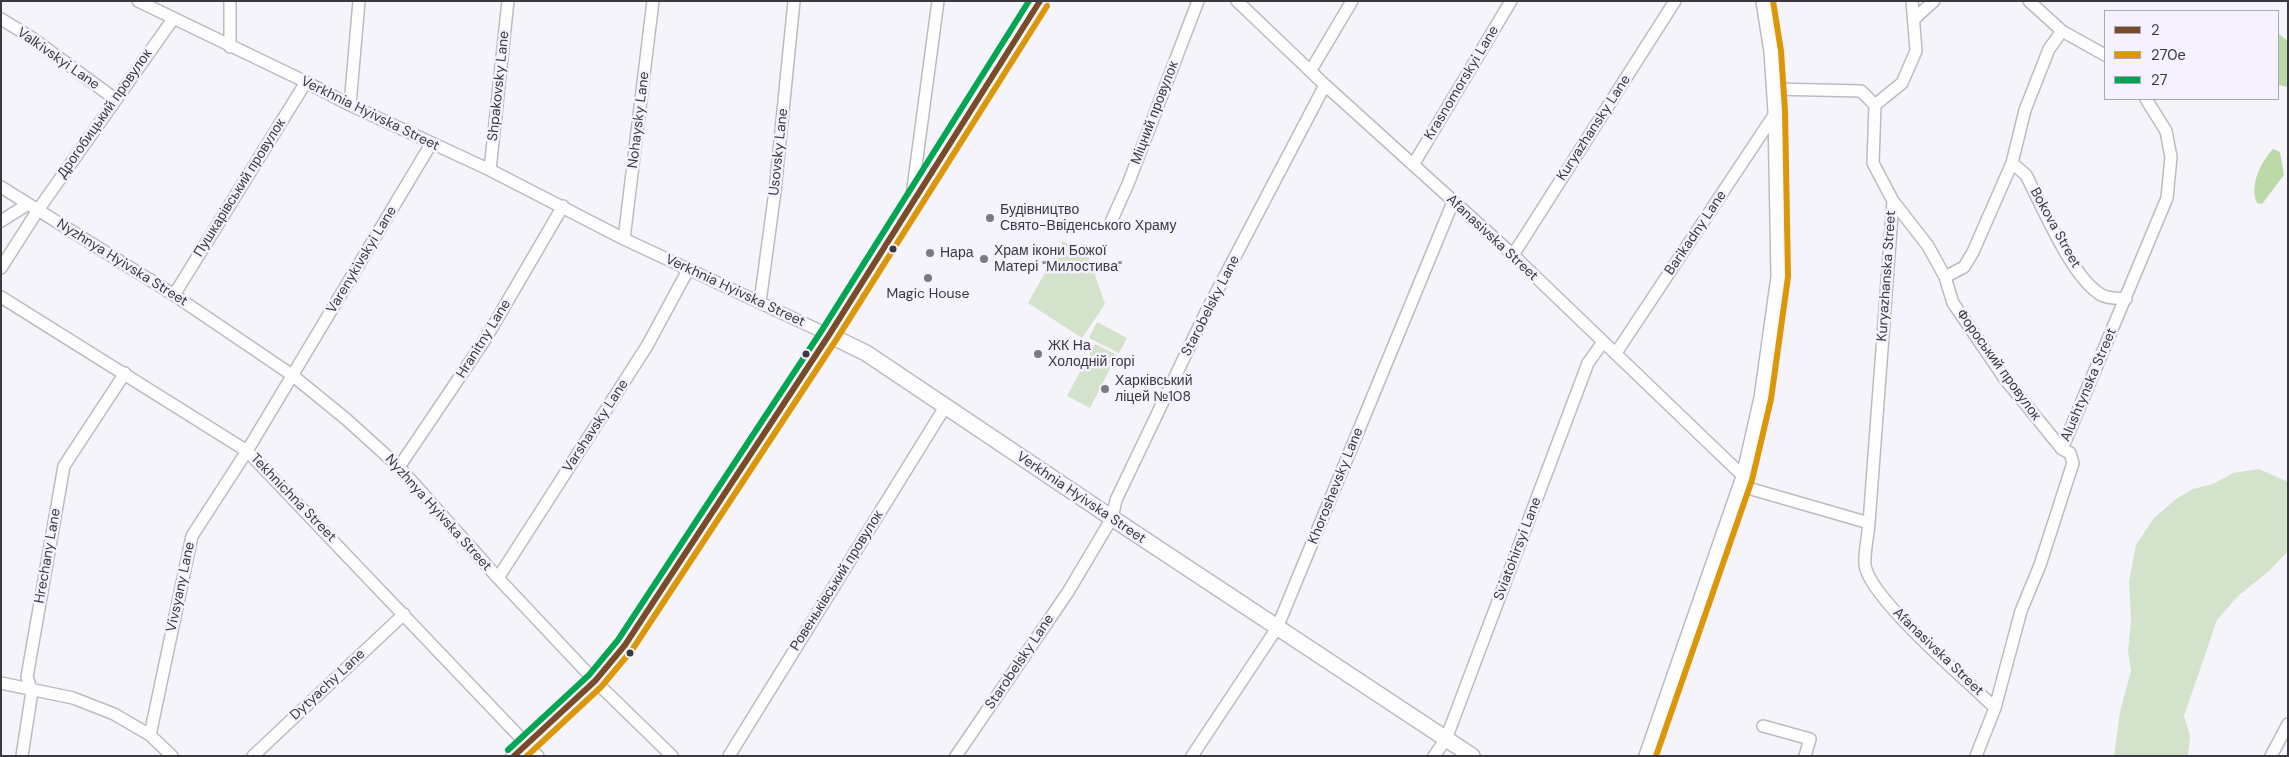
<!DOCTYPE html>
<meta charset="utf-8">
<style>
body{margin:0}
#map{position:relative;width:2289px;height:757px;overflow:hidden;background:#f6f4fb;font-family:"DM Sans",sans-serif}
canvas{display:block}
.frame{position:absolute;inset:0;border:2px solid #3b393f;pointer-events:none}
.legend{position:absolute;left:2104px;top:10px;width:175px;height:90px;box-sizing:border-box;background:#f5f1fe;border:1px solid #aba7b2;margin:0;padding:6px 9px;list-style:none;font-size:15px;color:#3b393f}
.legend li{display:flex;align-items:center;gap:10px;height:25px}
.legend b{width:25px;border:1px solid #aba7b2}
</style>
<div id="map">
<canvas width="2289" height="757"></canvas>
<div class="frame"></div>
<ul class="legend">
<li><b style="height:6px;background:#7a4b2a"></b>2</li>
<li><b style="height:6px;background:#db9609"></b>270е</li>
<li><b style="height:6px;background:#00a651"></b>27</li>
</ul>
</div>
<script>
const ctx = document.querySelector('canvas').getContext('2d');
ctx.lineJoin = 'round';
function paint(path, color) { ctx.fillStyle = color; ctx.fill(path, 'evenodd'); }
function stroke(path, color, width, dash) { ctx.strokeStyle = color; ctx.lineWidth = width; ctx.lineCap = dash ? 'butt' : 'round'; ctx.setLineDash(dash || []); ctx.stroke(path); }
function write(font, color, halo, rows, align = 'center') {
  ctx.font = font + ' "DM Sans",sans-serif'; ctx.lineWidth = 5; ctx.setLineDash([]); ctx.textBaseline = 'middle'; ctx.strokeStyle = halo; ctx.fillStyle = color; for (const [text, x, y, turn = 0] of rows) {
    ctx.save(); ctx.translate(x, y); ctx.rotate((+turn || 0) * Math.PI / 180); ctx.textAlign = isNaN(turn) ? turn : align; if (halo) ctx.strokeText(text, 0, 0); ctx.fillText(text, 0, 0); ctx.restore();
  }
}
paint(new Path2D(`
 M 1063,241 L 1089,258 L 1105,304 L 1082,338 L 1028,303 Z
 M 1097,322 L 1127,338 L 1119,353 L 1089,338 Z
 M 1095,344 L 1117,355 L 1090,408 L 1067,396 Z
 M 2259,469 L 2288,482 L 2288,551 L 2269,571 L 2238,596 L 2217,620 L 2184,716 L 2190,736 L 2188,756 L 2114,756 L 2120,712 L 2131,671 L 2128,651 L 2131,621 L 2129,582 L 2136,545 L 2154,518 L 2176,499 L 2193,489 L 2213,484 L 2233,473 Z`), '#d3e2ca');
paint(new Path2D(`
 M 2278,33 L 2288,41 L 2287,87 L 2278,85 Z
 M 2273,149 L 2280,152 L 2284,175 L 2262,204 L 2257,203 C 2249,185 2261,162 2273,149 Z`), '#bcdaa8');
const street = new Path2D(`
 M 138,1 L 306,82 L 350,105 L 490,170 L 624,239 L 829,335
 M 1237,1 L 1325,85 L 1513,255 L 1744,477
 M 2029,1 L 2062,31 L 2105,55
 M 1,19 L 32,38 L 115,99
 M 1914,19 L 1934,1
 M 230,47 L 230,1
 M 1311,70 L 1352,1
 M 1774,89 L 1861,91 L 1875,105
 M 350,105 L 359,1
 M 2012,163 L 2026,175 C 2042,206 2069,271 2097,292 C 2105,299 2116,298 2126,299
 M 1413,165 L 1511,1
 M 490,170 L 508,1
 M 1,187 L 174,295 L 292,375 L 346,419 L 399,467 L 498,578 L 595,681 L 672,756
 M 1893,201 L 1928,246 L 1945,277 L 1953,303 L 2005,379 L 2062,449
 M 911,203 L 938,1
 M 1,221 L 28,204
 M 1110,224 L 1128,184 L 1198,1
 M 624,239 L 653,1
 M 1513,255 L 1675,1
 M 1,268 L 38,210 L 173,19
 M 1945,277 L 1964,267 L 1973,252 L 2012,163 L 2025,110 L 2049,49 L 2062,31
 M 174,295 L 306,82
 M 1,297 L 247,451 L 538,756
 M 760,302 L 775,191 L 794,1
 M 1616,353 L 1776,112
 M 399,467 L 486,338 L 563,206
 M 1741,486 L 1869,523 C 1868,536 1864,552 1865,565 C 1869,598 1968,681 1995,708
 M 1869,523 L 1893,201 L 1873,163 L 1875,105 L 1902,83 L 1916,51 L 1912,1
 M 498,578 L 647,346 L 688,270
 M 1,683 L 73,698 L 114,714 L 150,735 L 172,756
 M 1763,726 L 1810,739 L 1805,756
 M 150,735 L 192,536 L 247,451 L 431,144
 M 22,756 L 32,691 L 27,677 L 64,466 L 125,373
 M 253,756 L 404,614
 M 729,756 L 945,407
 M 956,756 L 1068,592 L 1112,518 L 1116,500 L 1206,312 L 1325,85
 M 1192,756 L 1277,628 L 1453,202
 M 1434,756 L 1446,739 L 1588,363 L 1603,342
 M 1976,756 L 1995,708 L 2021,611 L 2040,565 L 2073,463 L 2070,453 L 2062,449 L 2167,198 L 2171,157 L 2166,131 L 2146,99
 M 2271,756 L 2288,724`);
const secondary = new Path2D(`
 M 829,335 L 866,353 L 1112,518 L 1472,756
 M 514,756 L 595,681 L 625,645 L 829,335 L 1040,1
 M 1647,756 L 1744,477 L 1762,398 L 1779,277 L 1776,112 L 1772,52 L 1764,1`);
stroke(street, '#bdbbc1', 14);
stroke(secondary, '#bdbbc1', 18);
stroke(street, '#fefdfe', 11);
stroke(secondary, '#fefdfe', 15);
stroke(new Path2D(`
 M 514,756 L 595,681 L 625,645 L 829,335 L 1040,1`), '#7a4b2a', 6);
stroke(new Path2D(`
 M 527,756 L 601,687 L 632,650 L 836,340 L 1047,6
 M 1656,756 L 1752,480 L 1771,399 L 1788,277 L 1785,111 L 1781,51 L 1773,1`), '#db9609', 6);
stroke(new Path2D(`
 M 508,750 L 589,675 L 618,640 L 822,330 L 1029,1`), '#00a651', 6);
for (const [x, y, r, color] of [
 [990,218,5,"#7c7a81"],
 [893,249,4.5,"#3b393f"],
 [930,253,5,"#7c7a81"],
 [984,259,5,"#7c7a81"],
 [928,278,5,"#7c7a81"],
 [806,354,4.5,"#3b393f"],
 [1038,354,5,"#7c7a81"],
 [1105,389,5,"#7c7a81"],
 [630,653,4.5,"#3b393f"]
]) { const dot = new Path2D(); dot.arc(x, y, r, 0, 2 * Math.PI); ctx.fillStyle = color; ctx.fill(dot); stroke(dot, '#f5f1fe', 2); }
write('14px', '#3b393f', '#f5f1fe', [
 ["Valkivskyi Lane",58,59,35],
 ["Krasnomorskyi Lane",1462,83,-59],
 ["Shpakovsky Lane",499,86,-84],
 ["Міцний провулок",1155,113,-69],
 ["Дрогобицький провулок",105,114,-55],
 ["Verkhnia Hyivska Street",370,114,26],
 ["Nohaysky Lane",639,120,-83],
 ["Kuryazhansky Lane",1594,128,-57],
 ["Usovsky Lane",779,152,-84],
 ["Пушкарівський провулок",240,188,-58],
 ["Bokova Street",2055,228,61],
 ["Barikadny Lane",1696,233,-56],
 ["Afanasivska Street",1492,238,43],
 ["Varenykivskyi Lane",362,260,-59],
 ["Nyzhnya Hyivska Street",122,263,32],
 ["Kuryazhanska Street",1887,276,-86],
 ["Verkhnia Hyivska Street",735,291,25],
 ["Starobelsky Lane",1211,306,-63],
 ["Hranitny Lane",484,339,-58],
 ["Фороський провулок",1998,365,54],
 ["Alushtynska Street",2089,385,-67],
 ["Varshavsky Lane",596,426,-57],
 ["Khoroshevsky Lane",1336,486,-68],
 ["Tekhnichna Street",293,498,46],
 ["Verkhnia Hyivska Street",1081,498,34],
 ["Nyzhnya Hyivska Street",438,513,48],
 ["Sviatohirsyi Lane",1518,549,-69],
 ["Hrechany Lane",48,556,-80],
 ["Ровеньківський провулок",837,581,-58],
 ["Vivsyany Lane",181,587,-78],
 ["Afanasivska Street",1938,652,44],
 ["Starobelsky Lane",1020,662,-56],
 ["Dytyachy Lane",328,685,-43]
]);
write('14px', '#3b393f', '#f5f1fe', [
 ["Будівництво",1000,210],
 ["Свято-Ввіденського Храму",1000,226],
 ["Храм ікони Божої",994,251],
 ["Матері \"Милостива\"",994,267],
 ["Нара",940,253],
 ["Magic House",928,294,"center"],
 ["ЖК На",1048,346],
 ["Холодній горі",1048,362],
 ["Харківський",1115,381],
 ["ліцей №108",1115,397]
], 'left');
</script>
